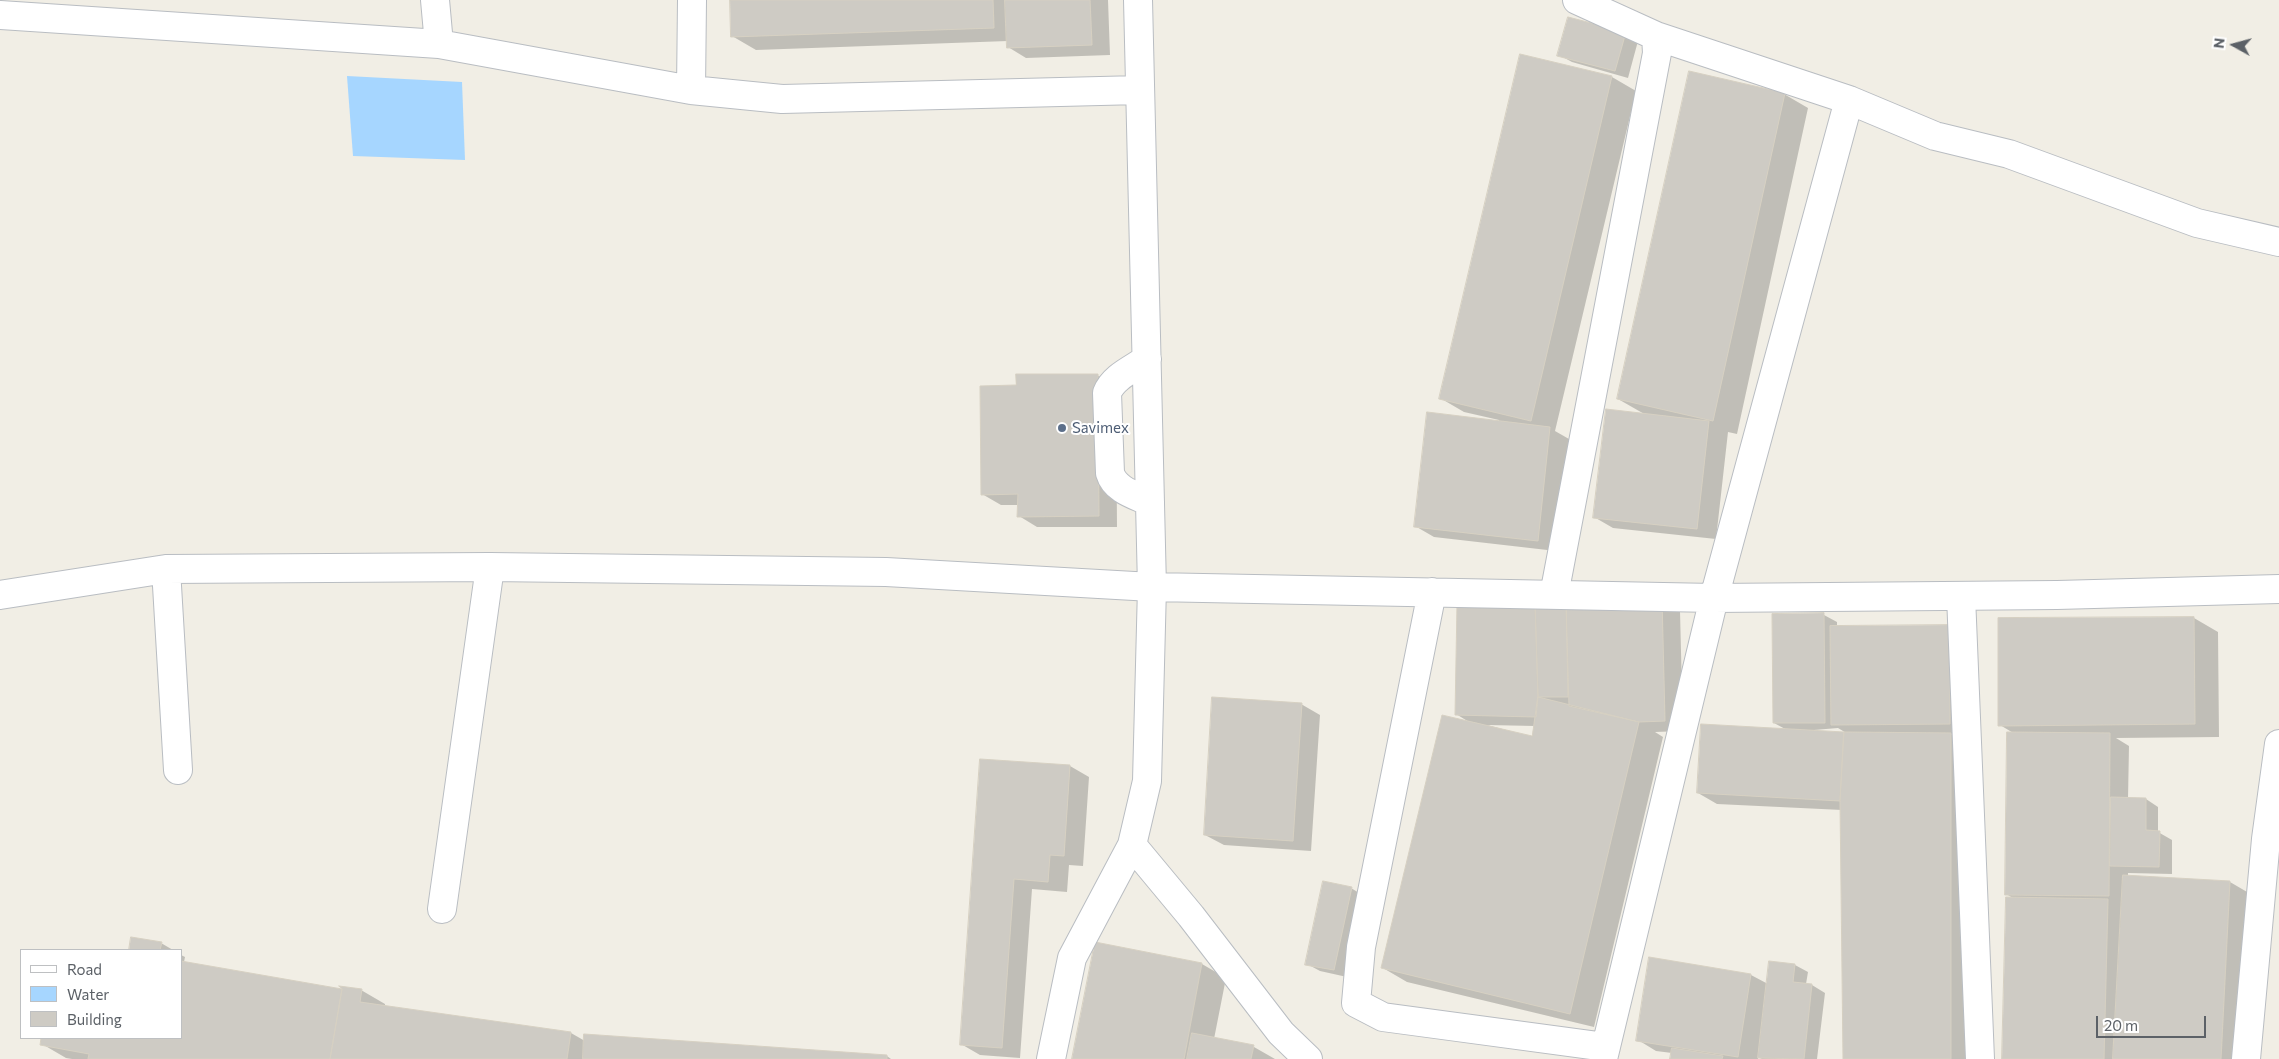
<!DOCTYPE html>
<style>
body{margin:0}
#map{position:relative;width:2279px;height:1059px;overflow:hidden;background:#f1eee5;font-family:Commissioner,sans-serif}
canvas{display:block}
.legend{position:absolute;left:20px;top:949px;width:162px;height:90px;box-sizing:border-box;background:#fff;border:1px solid #bec0c2;margin:0;padding:6px 9px;list-style:none;font-size:15px;color:#5c6167}
.legend li{display:flex;align-items:center;gap:10px;height:25px}
.legend b{width:25px;border:1px solid #bec0c2}
.north{position:absolute;left:2209px;top:20px;width:50px;height:50px;-webkit-text-stroke:4px #fff;paint-order:stroke;rotate:277deg;font-size:14px;font-weight:700;line-height:20px;text-align:center;color:#5c6167}
.north::after{content:'';display:block;margin:auto;width:18px;height:22px;background:#5c6167;clip-path:polygon(50% 0,100% 100%,50% 72%,0 100%)}
.scale{position:absolute;left:2096px;top:1016px;width:110px;height:22px;box-sizing:border-box;border:2px solid #5c6167;border-top:0;padding-left:6px;font-size:15px;line-height:18px;white-space:nowrap;color:#5c6167;-webkit-text-stroke:4px #fff;paint-order:stroke}
</style>
<div id="map">
<canvas width="2279" height="1059"></canvas>
<ul class="legend">
<li><b style="height:6px;background:#fff"></b>Road</li>
<li><b style="height:14px;background:#a6d6ff"></b>Water</li>
<li><b style="height:14px;background:#cecbc4"></b>Building</li>
</ul>
<div class="north">N</div>
<div class="scale">20 m</div>
</div>
<script>
const ctx = document.querySelector('canvas').getContext('2d');
ctx.lineJoin = 'round';
function paint(path, color) { ctx.fillStyle = color; ctx.fill(path, 'evenodd'); }
function stroke(path, color, width, dash) { ctx.strokeStyle = color; ctx.lineWidth = width; ctx.lineCap = dash ? 'butt' : 'round'; ctx.setLineDash(dash || []); ctx.stroke(path); }
function write(font, color, halo, rows, align = 'center') {
  ctx.font = font + ' Commissioner,sans-serif'; ctx.lineWidth = 4; ctx.setLineDash([]); ctx.textBaseline = 'middle'; ctx.strokeStyle = halo; ctx.fillStyle = color; for (const [text, x, y, turn = 0] of rows) {
    ctx.save(); ctx.translate(x, y); ctx.rotate((+turn || 0) * Math.PI / 180); ctx.textAlign = isNaN(turn) ? turn : align; if (halo) ctx.strokeText(text, 0, 0); ctx.fillText(text, 0, 0); ctx.restore();
  }
}
paint(new Path2D(`
 M 347,76 L 462,82 L 465,160 L 353,156 Z`), '#a6d6ff');
paint(new Path2D(`
 M 732,0 L 1108,0 L 1110,55 L 1026,58 L 1008,47 L 1008,41 L 756,50 L 732,36 Z
 M 1569,18 L 1638,41 L 1628,78 L 1572,62 L 1559,55 Z
 M 1521,56 L 1612,77 L 1636,91 L 1555,431 L 1569,439 L 1556,551 L 1434,537 L 1415,526 L 1499,422 L 1499,420 L 1464,412 L 1440,398 Z
 M 1784,94 L 1808,108 L 1737,434 L 1728,432 L 1716,539 L 1613,528 L 1594,517 L 1646,415 L 1618,399 Z
 M 1097,375 L 1116,386 L 1117,527 L 1037,527 L 1019,516 L 1019,505 L 1001,505 L 982,494 L 1018,387 Z
 M 1458,605 L 1680,611 L 1683,731 L 1655,732 L 1663,737 L 1594,1027 L 1407,982 L 1383,968 L 1469,722 L 1456,714 ZM 1487,725 L 1535,726 L 1533,737 Z
 M 1824,615 L 1837,622 L 1837,627 L 1969,637 L 1969,734 L 1951,734 L 1975,748 L 1975,1059 L 1844,1059 L 1842,810 L 1717,804 L 1698,793 L 1787,730 L 1774,723 ZM 1838,728 L 1848,734 L 1814,732 L 1814,730 Z
 M 2194,618 L 2218,632 L 2219,737 L 2116,738 L 2129,746 L 2128,799 L 2146,799 L 2158,807 L 2158,832 L 2172,840 L 2172,874 L 2128,873 L 2128,876 L 2230,882 L 2254,896 L 2245,1059 L 2003,1059 L 2013,898 L 2006,894 L 2015,734 L 2000,725 L 1999,620 Z
 M 1301,704 L 1320,715 L 1311,851 L 1224,845 L 1205,835 Z
 M 981,760 L 1070,766 L 1089,777 L 1083,866 L 1069,865 L 1067,892 L 1032,889 L 1020,1058 L 980,1055 L 961,1044 Z
 M 1351,888 L 1364,896 L 1347,977 L 1320,971 L 1307,964 Z
 M 132,939 L 161,943 L 173,950 L 130,950 Z
 M 1096,944 L 1202,964 L 1226,978 L 1214,1039 L 1254,1047 L 1275,1059 L 1074,1059 Z
 M 181,955 L 185,957 L 184,962 L 346,991 L 361,990 L 385,1004 L 385,1007 L 571,1033 L 585,1041 L 887,1056 L 891,1059 L 72,1059 L 66,1058 L 42,1044 L 43,1038 L 181,1038 Z
 M 1795,965 L 1808,972 L 1806,984 L 1812,985 L 1825,993 L 1817,1059 L 1762,1059 L 1758,1057 L 1758,1059 L 1671,1059 L 1672,1053 L 1656,1051 L 1638,1040 L 1751,975 L 1768,984 Z`), '#0003');
const building = new Path2D(`
 M 730,0 L 993,0 L 994,28 L 731,37 Z
 M 1005,0 L 1090,0 L 1092,45 L 1007,48 Z
 M 1568,17 L 1626,32 L 1615,71 L 1557,56 Z
 M 1520,54 L 1612,76 L 1531,421 L 1439,399 Z
 M 1689,71 L 1785,93 L 1713,421 L 1617,399 Z
 M 1016,374 L 1098,374 L 1099,516 L 1017,517 L 1018,494 L 981,495 L 980,386 L 1016,385 Z
 M 1606,409 L 1709,421 L 1697,529 L 1593,518 Z
 M 1427,412 L 1550,427 L 1538,541 L 1414,527 Z
 M 1662,599 L 1665,721 L 1639,722 L 1569,706 L 1566,602 Z
 M 1566,602 L 1568,697 L 1538,697 L 1535,603 Z
 M 1535,603 L 1538,697 L 1536,717 L 1455,715 L 1457,604 Z
 M 1824,613 L 1825,723 L 1773,723 L 1772,614 Z
 M 2194,617 L 2195,724 L 1998,726 L 1998,618 Z
 M 1950,625 L 1950,724 L 1831,725 L 1830,626 Z
 M 1212,697 L 1302,703 L 1293,841 L 1204,835 Z
 M 1538,697 L 1639,722 L 1570,1014 L 1381,968 L 1442,715 L 1532,736 Z
 M 1701,724 L 1844,732 L 1840,801 L 1697,793 Z
 M 1844,732 L 1951,733 L 1951,1059 L 1843,1059 L 1840,801 Z
 M 2007,732 L 2110,733 L 2109,896 L 2005,895 Z
 M 980,759 L 1070,765 L 1064,856 L 1050,855 L 1048,882 L 1014,879 L 1002,1048 L 960,1045 Z
 M 2111,797 L 2146,798 L 2146,830 L 2160,831 L 2159,867 L 2110,866 Z
 M 2123,875 L 2230,881 L 2221,1059 L 2113,1059 Z
 M 1323,881 L 1352,887 L 1334,970 L 1305,965 Z
 M 2006,897 L 2108,899 L 2104,1059 L 2002,1059 Z
 M 131,937 L 162,942 L 160,950 L 129,950 Z
 M 1095,942 L 1202,963 L 1184,1059 L 1072,1059 Z
 M 1649,957 L 1751,974 L 1738,1057 L 1636,1041 Z
 M 181,961 L 342,989 L 330,1059 L 88,1059 L 89,1054 L 40,1045 L 41,1038 L 181,1038 Z
 M 1769,961 L 1795,964 L 1793,982 L 1812,984 L 1804,1059 L 1758,1058 Z
 M 339,986 L 362,989 L 360,1002 L 571,1032 L 567,1059 L 330,1059 L 342,989 Z
 M 1192,1033 L 1254,1045 L 1251,1059 L 1187,1059 Z
 M 584,1034 L 887,1055 L 887,1059 L 583,1059 Z
 M 1672,1048 L 1723,1056 L 1722,1059 L 1670,1059 Z`);
paint(building, '#cecbc4');
stroke(building, '#d6d0c2', 1);
const minor = new Path2D(`
 M 435,0 L 439,44
 M 0,15 L 439,44 L 691,90 L 782,99 L 1140,90
 M 1656,36 L 1849,100 L 1935,136 L 2009,154 L 2197,223 L 2279,242
 M 691,90 L 692,0
 M 1147,359 C 1133,369 1113,377 1107,393 L 1110,473 C 1115,490 1135,495 1150,502
 M 166,569 L 178,770
 M 1432,592 L 1361,947 L 1356,1003 L 1383,1017 L 1606,1047
 M 0,595 L 166,569 L 490,567 L 886,572 L 1152,587 L 1714,598 L 2057,595 L 2279,589
 M 1554,595 L 1657,53 L 1656,36 L 1577,0
 M 1961,596 L 1980,1059
 M 1132,845 L 1191,916 L 1281,1033 L 1308,1059
 M 442,909 L 490,567
 M 1051,1059 L 1072,958 L 1132,845 L 1147,781 L 1152,587 L 1138,0
 M 1603,1059 L 1714,598 L 1849,100
 M 2246,1059 L 2266,839 L 2279,744`);
stroke(minor, '#b9bdc2', 30);
stroke(minor, '#fff', 28);
for (const [x, y, r, color] of [
 [1062,428,5,"#5c6f8a"]
]) { const dot = new Path2D(); dot.arc(x, y, r, 0, 2 * Math.PI); ctx.fillStyle = color; ctx.fill(dot); stroke(dot, '#fff', 2); }
write('15px', '#4e5e75', '#fff', [
 ["Savimex",1072,428]
], 'left');
</script>
